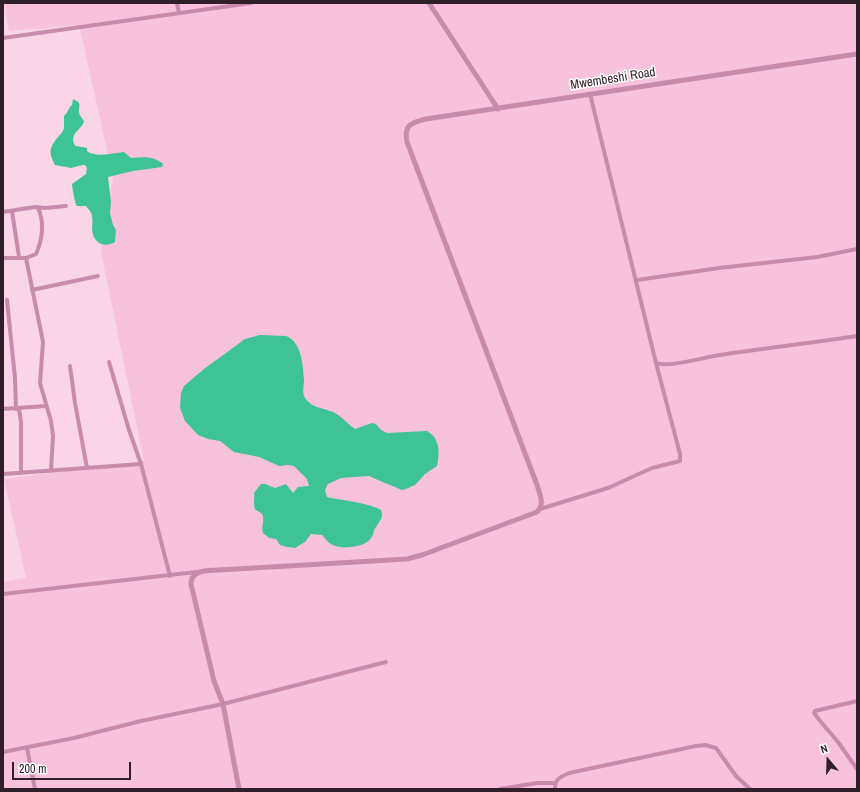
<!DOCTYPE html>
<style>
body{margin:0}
#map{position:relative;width:860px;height:792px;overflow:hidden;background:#fad4e7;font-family:"Archivo Narrow",sans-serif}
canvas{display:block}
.frame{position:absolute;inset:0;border:4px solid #301f28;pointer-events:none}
.north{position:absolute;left:808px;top:740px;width:40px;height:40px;-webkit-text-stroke:3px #fff;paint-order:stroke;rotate:341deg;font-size:11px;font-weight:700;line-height:16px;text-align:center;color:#301f28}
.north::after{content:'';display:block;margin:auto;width:14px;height:18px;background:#301f28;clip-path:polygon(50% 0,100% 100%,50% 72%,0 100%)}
.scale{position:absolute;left:12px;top:762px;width:119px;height:18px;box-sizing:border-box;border:2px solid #301f28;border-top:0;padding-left:5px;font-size:12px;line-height:14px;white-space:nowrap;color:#301f28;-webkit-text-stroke:3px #fff;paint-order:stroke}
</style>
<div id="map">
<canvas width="860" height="792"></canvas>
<div class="frame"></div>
<div class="north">N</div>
<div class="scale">200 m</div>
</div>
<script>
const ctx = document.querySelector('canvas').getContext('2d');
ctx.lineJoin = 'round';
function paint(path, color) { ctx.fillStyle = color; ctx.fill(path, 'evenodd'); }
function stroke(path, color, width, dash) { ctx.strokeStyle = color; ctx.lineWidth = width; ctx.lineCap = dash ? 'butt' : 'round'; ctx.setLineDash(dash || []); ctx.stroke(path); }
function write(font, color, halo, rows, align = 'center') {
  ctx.font = font + ' "Archivo Narrow",sans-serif'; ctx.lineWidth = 3; ctx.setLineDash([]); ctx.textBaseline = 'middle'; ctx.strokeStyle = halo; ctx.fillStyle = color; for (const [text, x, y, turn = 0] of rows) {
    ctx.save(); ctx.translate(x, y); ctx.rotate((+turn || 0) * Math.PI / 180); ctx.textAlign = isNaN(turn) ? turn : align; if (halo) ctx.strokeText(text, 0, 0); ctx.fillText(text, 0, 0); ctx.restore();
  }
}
paint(new Path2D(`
 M 4,3 L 857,3 L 857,789 L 3,789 L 3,582 L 26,578 L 4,479 L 144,461 L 101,252 L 113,177 L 79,25 L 9,31 Z`), '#f8c2dd');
paint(new Path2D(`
 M 73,99 C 82,103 79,104 79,112 C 79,115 82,118 84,121 C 82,130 70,132 74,144 L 76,146 L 87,148 L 87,151 C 95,158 114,153 124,152 L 131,158 C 143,157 154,156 163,164 L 162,167 L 133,171 L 108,177 L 111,202 L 110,213 L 113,225 L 116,230 L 115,242 C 104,248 94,244 92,230 C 92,226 93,221 92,217 C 92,212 89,210 86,206 L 77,206 C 75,204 72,187 72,184 L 86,174 L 87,168 L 85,165 L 82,165 L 71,168 L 55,165 C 46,148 52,145 63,131 L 64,128 L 64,116 C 68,113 68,108 72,105 Z
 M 260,335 L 286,336 C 302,342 303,366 304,380 C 304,386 302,393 305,398 C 311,408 324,408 333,412 C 340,415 348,424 355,429 L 372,423 L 376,424 L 381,430 L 387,433 L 427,431 C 440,438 440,453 437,466 L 425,474 L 415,485 L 406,489 L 402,490 L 385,483 L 369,476 L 341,478 L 328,484 L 325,490 L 327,497 C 343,501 367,502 381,510 C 384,517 380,521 376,527 C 373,530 374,535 371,538 C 366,547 342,550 333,545 C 329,544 325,538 322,535 L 311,534 L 305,542 L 295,548 L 287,547 L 280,545 L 276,539 L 269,538 L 263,533 C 261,528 264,523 263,517 C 263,512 257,512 255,509 C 253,505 255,497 254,493 L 261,484 L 265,484 L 275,488 L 286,484 L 293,493 L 298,487 L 309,486 L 307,479 L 294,466 L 288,465 L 279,466 L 259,457 L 234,452 L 220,441 L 208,439 L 198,435 L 185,421 L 180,408 L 181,393 L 184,386 L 204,369 L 245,339 Z`), '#3ec397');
stroke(new Path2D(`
 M 177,3 L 179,13
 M 3,38 L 251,3
 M 590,94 L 656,363 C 668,368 705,357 720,355 C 765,348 811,343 857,336
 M 12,211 L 19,257
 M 3,212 L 35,207 L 45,208 L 66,206
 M 3,258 L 26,258 L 36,254 C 42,241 45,222 38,208
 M 26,258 L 43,342 L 40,383 L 51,421 L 53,436 L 51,471
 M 637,280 L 719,268 L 817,257 L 857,249
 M 32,290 L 98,276
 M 7,300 L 15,378 L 16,409
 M 109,362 L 129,430 L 141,464 L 170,576
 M 70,366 L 75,403 L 87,468
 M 3,409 L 46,406
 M 19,409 L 21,422 L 21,473
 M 3,474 L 141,464
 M 540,509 L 608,488 L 652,468 L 680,461 L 680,454 L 656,363
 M 3,594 L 196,572
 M 857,701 L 815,711 L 814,713 L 821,722 L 838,742 L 857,769
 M 27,748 L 35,789
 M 3,752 L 74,738 L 141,721 L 223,704 L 386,662
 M 500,789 L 537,783 L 555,783
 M 555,789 C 555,779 560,777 569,773 L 696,746 L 705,745 L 716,748 L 736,776 L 750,789`), '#c98bac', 4);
stroke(new Path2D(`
 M 429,3 L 498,109
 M 239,789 L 223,704 L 214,681 L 191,584 C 191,569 208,571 219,570 L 407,559 L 422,555 L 537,512 C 545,504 540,495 537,485 L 407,142 C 404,125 410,123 426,119 L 857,54`), '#c98bac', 5);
write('13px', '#301f28', '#fff', [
 ["Mwembeshi Road",613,79,-9]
]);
</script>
